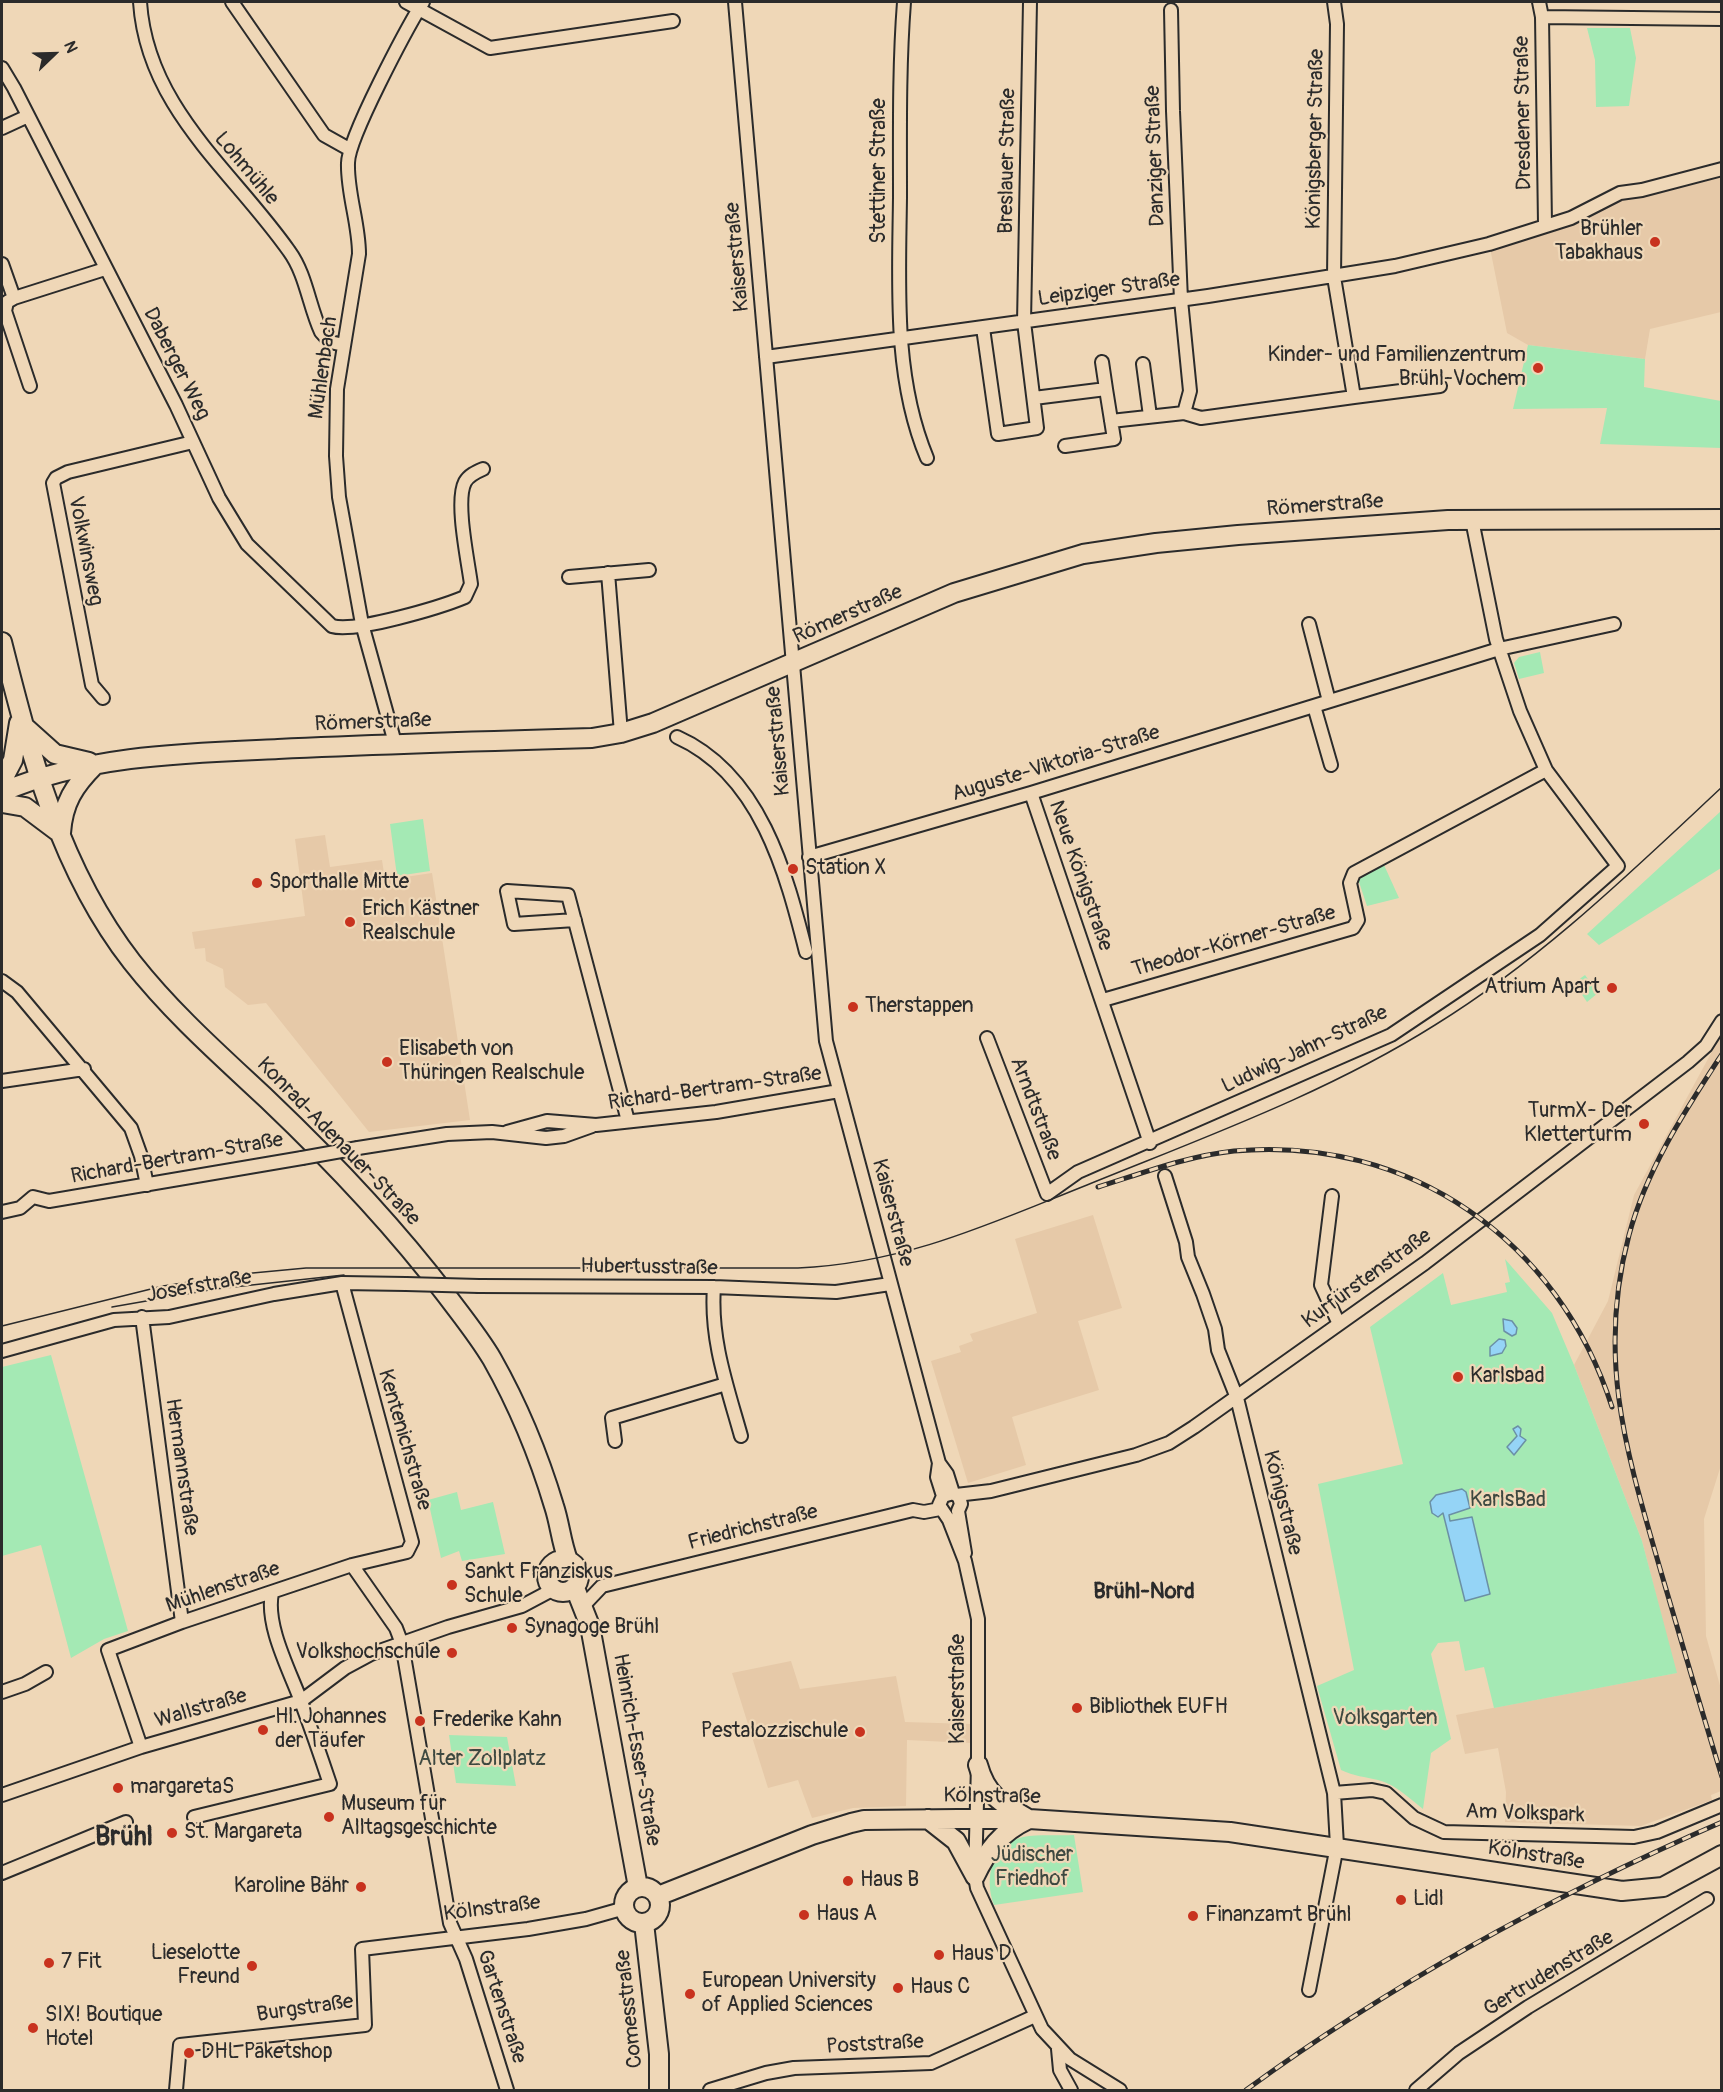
<!DOCTYPE html>
<meta charset="utf-8">
<style>
body{margin:0}
#map{position:relative;width:1723px;height:2092px;overflow:hidden;background:#efd7b7;font-family:Pangolin,sans-serif}
canvas{display:block}
.frame{position:absolute;inset:0;border:3px solid #2b2b2b;pointer-events:none}
.north{position:absolute;left:24px;top:24px;width:60px;height:60px;-webkit-text-stroke:4px #efd7b7;paint-order:stroke;rotate:67deg;font-size:16px;font-weight:700;line-height:24px;text-align:center;color:#2b2b2b}
.north::after{content:'';display:block;margin:auto;width:21px;height:27px;background:#2b2b2b;clip-path:polygon(50% 0,100% 100%,50% 72%,0 100%)}
</style>
<div id="map">
<canvas width="1723" height="2092"></canvas>
<div class="frame"></div>
<div class="north">N</div>
</div>
<script>
const ctx = document.querySelector('canvas').getContext('2d');
ctx.lineJoin = 'round';
function paint(path, color) { ctx.fillStyle = color; ctx.fill(path, 'evenodd'); }
function stroke(path, color, width, dash) { ctx.strokeStyle = color; ctx.lineWidth = width; ctx.lineCap = dash ? 'butt' : 'round'; ctx.setLineDash(dash || []); ctx.stroke(path); }
function write(font, color, halo, rows, align = 'center') {
  ctx.font = font + ' Pangolin,sans-serif'; ctx.lineWidth = 4.5; ctx.setLineDash([]); ctx.textBaseline = 'middle'; ctx.strokeStyle = halo; ctx.fillStyle = color; for (const [text, x, y, turn = 0] of rows) {
    ctx.save(); ctx.translate(x, y); ctx.rotate((+turn || 0) * Math.PI / 180); ctx.textAlign = isNaN(turn) ? turn : align; if (halo) ctx.strokeText(text, 0, 0); ctx.fillText(text, 0, 0); ctx.restore();
  }
}
paint(new Path2D(`
 M 1721,174 L 1721,312 L 1650,329 L 1645,359 L 1528,345 L 1507,333 L 1490,248 L 1658,187 Z
 M 325,835 L 330,867 L 382,860 L 385,880 L 432,873 L 470,1120 L 369,1132 L 266,1003 L 248,1005 L 225,987 L 223,969 L 206,961 L 205,948 L 195,949 L 192,932 L 305,916 L 295,839 Z
 M 1721,1035 L 1722,1462 L 1704,1519 L 1706,1636 L 1721,1689 L 1721,1791 L 1711,1795 L 1712,1800 L 1641,1826 L 1505,1822 L 1506,1792 L 1498,1748 L 1465,1754 L 1456,1715 L 1676,1673 L 1642,1541 L 1574,1365 L 1608,1301 L 1634,1195 Z
 M 1093,1215 L 1122,1308 L 1078,1321 L 1099,1390 L 1012,1417 L 1026,1465 L 968,1483 L 931,1361 L 961,1352 L 959,1346 L 973,1341 L 970,1334 L 1037,1313 L 1015,1239 Z
 M 791,1661 L 800,1689 L 896,1676 L 905,1722 L 970,1724 L 970,1743 L 907,1740 L 906,1806 L 853,1808 L 812,1818 L 798,1780 L 768,1788 L 732,1673 Z`), '#e6c9a8');
paint(new Path2D(`
 M 1587,28 L 1630,28 L 1636,58 L 1629,106 L 1596,107 L 1595,60 Z
 M 1528,345 L 1645,359 L 1644,387 L 1721,401 L 1721,448 L 1600,444 L 1607,408 L 1513,409 Z
 M 1540,652 L 1544,673 L 1519,679 L 1514,663 L 1519,657 Z
 M 1721,811 L 1721,868 L 1599,945 L 1587,934 Z
 M 423,819 L 430,871 L 397,876 L 390,824 Z
 M 1384,865 L 1399,898 L 1367,906 L 1358,879 Z
 M 1585,975 L 1598,993 L 1587,1002 L 1574,983 Z
 M 1505,1259 L 1552,1313 L 1574,1365 L 1642,1541 L 1677,1673 L 1494,1708 L 1484,1667 L 1465,1671 L 1459,1641 L 1438,1643 L 1431,1654 L 1451,1739 L 1431,1753 L 1423,1809 C 1410,1799 1395,1784 1378,1780 C 1365,1777 1354,1776 1341,1770 L 1317,1686 L 1354,1670 L 1318,1484 L 1403,1464 L 1370,1327 L 1443,1273 L 1451,1305 L 1507,1292 L 1505,1283 L 1510,1282 Z
 M 51,1355 L 128,1631 L 104,1639 L 71,1658 L 41,1545 L 2,1556 L 2,1367 Z
 M 457,1492 L 461,1510 L 493,1502 L 505,1554 L 462,1561 L 459,1551 L 441,1558 L 428,1500 Z
 M 449,1735 L 507,1737 L 516,1786 L 456,1783 Z
 M 1074,1835 L 1083,1892 L 994,1905 C 984,1879 991,1844 1023,1837 C 1039,1834 1058,1836 1074,1835 Z`), '#a4e9b4');
const water = new Path2D(`
 M 1503,1319 L 1512,1321 L 1517,1328 L 1516,1334 L 1512,1336 L 1504,1331 Z
 M 1499,1339 L 1505,1340 L 1506,1346 L 1502,1353 L 1490,1356 L 1490,1347 Z
 M 1518,1426 L 1521,1429 L 1520,1436 L 1526,1440 L 1514,1455 L 1507,1447 L 1517,1436 L 1513,1429 Z
 M 1462,1489 L 1466,1492 L 1470,1508 L 1449,1515 L 1450,1521 L 1472,1517 L 1490,1594 L 1465,1601 L 1443,1513 L 1438,1517 L 1432,1513 L 1430,1502 L 1436,1495 Z`);
paint(water, '#95d4f6');
stroke(water, '#6b90a5', 1.5);
const street = new Path2D(`
 M 140,2 C 147,108 232,170 289,251 C 306,274 309,306 321,332 L 330,342 L 344,345
 M 232,2 L 324,135 L 349,149
 M 406,2 L 490,48 L 673,21
 M 735,2 L 826,1041 L 939,1463 L 947,1474 L 953,1493
 M 904,2 C 899,67 900,132 900,197 C 899,284 893,377 927,458
 M 1334,2 L 1337,24 L 1334,277 L 1354,397 L 1440,386
 M 1539,2 L 1542,17 L 1545,224
 M 1171,10 L 1173,111 L 1181,300 L 1190,391 L 1184,413 L 1201,418 L 1354,397
 M 1542,17 L 1722,19
 M 2,68 L 14,88 L 176,405 L 219,498 L 247,544 L 332,626 C 355,633 441,607 465,597 L 471,584 C 468,561 455,501 465,482 C 469,475 476,472 483,469
 M 2,128 L 28,116
 M 2,264 L 14,298 L 7,302 L 5,311 L 30,386
 M 14,298 L 105,269
 M 983,328 L 998,434 L 1037,428 L 1024,322 L 1030,2
 M 766,357 L 1208,296 L 1395,266 L 1489,244 L 1571,218 L 1620,193 L 1642,190 L 1722,169
 M 1102,362 L 1106,389
 M 1143,364 L 1150,416
 M 1034,398 L 1106,389 L 1114,439 L 1065,446
 M 1111,421 L 1184,413
 M 608,573 L 621,733
 M 569,577 L 649,570
 M 1309,624 L 1329,701
 M 103,698 L 92,685 L 53,483 L 56,478 L 68,472 L 193,442
 M 1314,706 L 1331,765
 M 677,737 C 760,774 786,872 806,952
 M 395,743 L 362,624 L 339,497 L 336,456 L 337,389 L 359,254 C 359,223 347,193 348,163 C 348,138 407,28 423,2
 M 1031,793 L 1150,1143
 M 809,857 L 1031,793 L 1499,649 L 1614,624
 M 575,920 L 514,924 L 507,891 L 568,895 L 628,1121
 M 2,981 L 17,992 L 131,1128 L 141,1156 L 147,1185
 M 1103,1000 L 1353,928 L 1358,920 L 1350,883 L 1354,873 L 1546,770
 M 987,1038 L 1047,1194 L 1078,1172 L 1391,1035 L 1540,935 L 1618,866 L 1546,770 L 1520,711 L 1496,639 L 1472,520
 M 2,1081 L 84,1069
 M 507,1132 L 547,1121 L 596,1125 L 716,1112 L 839,1091
 M 358,1148 L 447,1134 L 492,1132 L 546,1138 L 564,1136 L 592,1126
 M 1165,1176 L 1186,1242 L 1188,1257 L 1203,1294 L 1215,1329 L 1218,1350 L 1237,1398 L 1334,1793 L 1337,1846 L 1309,1990
 M 1332,1196 L 1321,1285 L 1339,1324
 M 2,1212 L 20,1208 L 33,1197 L 49,1201 L 302,1158
 M 479,1286 L 714,1287 L 836,1292 L 890,1284
 M 714,1287 C 710,1339 727,1386 741,1436
 M 142,1317 L 182,1622
 M 2,1351 L 114,1320 L 169,1317 L 274,1294 L 342,1283 L 406,1284
 M 615,1441 L 612,1418 L 726,1384
 M 939,1463 L 937,1477 L 943,1496
 M 953,1493 L 943,1496 L 939,1505 L 949,1520 L 965,1561 L 978,1619 L 978,1765 L 975,1876 L 977,1888 L 1042,2029 L 1070,2059 L 1120,2090
 M 953,1493 L 959,1497 L 961,1504 L 958,1511 L 965,1553
 M 956,1495 L 991,1491 L 1136,1455 L 1169,1443 L 1194,1427 L 1425,1263 L 1688,1062 L 1706,1046 L 1722,1021
 M 352,1565 L 396,1628 L 402,1644 L 450,1923 L 466,1959 L 507,2090
 M 584,1605 L 602,1586 L 913,1510 L 924,1512 L 940,1509
 M 2,1692 L 25,1684 L 46,1672
 M 141,1747 L 108,1650 L 182,1622 L 352,1565 L 407,1552 L 412,1542 L 342,1283
 M 1334,1793 L 1372,1790 L 1386,1793 L 1414,1818 L 1444,1832 L 1634,1837 L 1657,1832 L 1722,1805
 M 2,1795 L 141,1747 L 301,1701 L 345,1668 L 371,1654 L 448,1627 L 522,1606 L 554,1589
 M 194,1817 L 330,1784 C 321,1757 312,1731 302,1704 C 291,1673 265,1626 272,1593
 M 2,1873 L 126,1822
 M 1058,2049 L 1060,2070 L 1071,2090
 M 176,2090 L 180,2045 L 365,2025 L 362,1949 L 528,1929 L 586,1919 L 625,1908
 M 710,2090 L 766,2073 L 794,2068 L 931,2063 L 1035,2016
 M 1416,2090 L 1459,2053 L 1528,2007 L 1707,1899`);
const secondary = new Path2D(`
 M 2,642 C 30,753 60,870 132,962 C 172,1013 221,1056 268,1100 C 332,1161 393,1225 447,1296 C 462,1316 479,1337 492,1359 C 518,1405 539,1456 554,1506 C 560,1524 561,1542 568,1560
 M 26,728 L 55,754 L 89,762
 M 2,781 L 13,760 L 19,723
 M 2,792 C 89,755 185,753 278,749 C 383,744 487,741 592,738 L 621,733 L 653,723 L 954,593 L 1083,554 L 1156,543 L 1238,535 L 1448,520 L 1722,519
 M 2,803 L 25,807 L 57,831
 M 61,833 C 63,803 74,786 95,765
 M547 1576a16 16 0 1 1 32 0a16 16 0 1 1-32 0Z
 M 575,1588 L 590,1626 L 638,1887
 M 978,1765 C 986,1795 1002,1804 1027,1818
 M 928,1819 L 956,1841 L 975,1876
 M 975,1876 C 987,1851 1001,1832 1027,1820
 M624 1905a18 18 0 1 1 36 0a18 18 0 1 1-36 0Z
 M 658,1896 L 812,1835 L 851,1823 L 864,1820 L 958,1819 L 1029,1819 L 1230,1832 L 1622,1891 L 1663,1887 L 1722,1855
 M 644,1923 L 659,2054 L 659,2090`);
stroke(street, '#2b2b2b', 16);
stroke(secondary, '#2b2b2b', 22);
stroke(street, '#efd7b7', 12);
stroke(secondary, '#efd7b7', 18);
stroke(new Path2D(`
 M 112,1307 L 215,1289 L 344,1275
 M 2,1326 L 163,1286 L 242,1274 L 306,1268 L 798,1268 C 906,1263 989,1224 1087,1185 C 1205,1137 1327,1093 1435,1025 C 1542,959 1631,872 1722,787`), '#2b2b2b', 1.5);
const rail = new Path2D(`
 M 1722,1054 C 1685,1111 1647,1168 1629,1235 C 1596,1359 1627,1454 1661,1572 C 1681,1640 1701,1709 1722,1777
 M 1098,1187 C 1143,1173 1187,1156 1234,1151 C 1410,1135 1559,1241 1612,1407
 M 1246,2090 C 1394,1982 1554,1895 1722,1822`);
stroke(rail, '#2b2b2b', 5);
stroke(rail, '#efd7b7', 3, [9]);
const streetBridge = new Path2D(`
 M 302,1158 L 358,1148
 M 406,1284 L 479,1286`);
stroke(streetBridge, '#2b2b2b', 16, []);
stroke(streetBridge, '#efd7b7', 12);
for (const [x, y, r, color] of [
 [1655,242,6,"#c8321e"],
 [1538,368,6,"#c8321e"],
 [793,869,6,"#c8321e"],
 [257,883,6,"#c8321e"],
 [350,922,6,"#c8321e"],
 [1612,988,6,"#c8321e"],
 [853,1007,6,"#c8321e"],
 [387,1062,6,"#c8321e"],
 [1644,1124,6,"#c8321e"],
 [1458,1377,6,"#c8321e"],
 [452,1585,6,"#c8321e"],
 [512,1628,6,"#c8321e"],
 [452,1653,6,"#c8321e"],
 [1077,1708,6,"#c8321e"],
 [420,1721,6,"#c8321e"],
 [263,1730,6,"#c8321e"],
 [860,1732,6,"#c8321e"],
 [118,1788,6,"#c8321e"],
 [329,1817,6,"#c8321e"],
 [172,1833,6,"#c8321e"],
 [848,1881,6,"#c8321e"],
 [361,1887,6,"#c8321e"],
 [1401,1900,6,"#c8321e"],
 [804,1915,6,"#c8321e"],
 [1193,1916,6,"#c8321e"],
 [939,1955,6,"#c8321e"],
 [49,1963,6,"#c8321e"],
 [252,1966,6,"#c8321e"],
 [898,1988,6,"#c8321e"],
 [690,1994,6,"#c8321e"],
 [33,2028,6,"#c8321e"],
 [189,2053,6,"#c8321e"]
]) { const dot = new Path2D(); dot.arc(x, y, r, 0, 2 * Math.PI); ctx.fillStyle = color; ctx.fill(dot); stroke(dot, '#efd7b7', 2); }
write('21px', '#2b2b2b', '#efd7b7', [
 ["Dresdener Straße",1524,113,-91],
 ["Königsberger Straße",1316,139,-89],
 ["Danziger Straße",1156,156,-92],
 ["Breslauer Straße",1008,161,-89],
 ["Lohmühle",246,169,50],
 ["Stettiner Straße",880,171,-90],
 ["Kaiserstraße",738,257,-95],
 ["Leipziger Straße",1109,290,-8],
 ["Daberger Weg",176,364,63],
 ["Mühlenbach",324,368,-82],
 ["Römerstraße",1325,506,-4],
 ["Volkwinsweg",85,551,79],
 ["Römerstraße",848,615,-24],
 ["Römerstraße",373,723,-2],
 ["Kaiserstraße",779,741,-95],
 ["Auguste-Viktoria-Straße",1056,764,-17],
 ["Neue Königstraße",1080,876,71],
 ["Theodor-Körner-Straße",1234,942,-16],
 ["Ludwig-Jahn-Straße",1305,1050,-25],
 ["Richard-Bertram-Straße",715,1089,-8],
 ["Arndtstraße",1035,1109,69],
 ["Konrad-Adenauer-Straße",338,1142,46],
 ["Richard-Bertram-Straße",177,1159,-10],
 ["Kaiserstraße",892,1213,75],
 ["Hubertusstraße",649,1268,1],
 ["Kurfürstenstraße",1367,1279,-36],
 ["Josefstraße",199,1287,-10],
 ["Kentenichstraße",404,1440,74],
 ["Hermannstraße",181,1467,82],
 ["Königstraße",1282,1503,76],
 ["Friedrichstraße",753,1528,-14],
 ["Mühlenstraße",223,1588,-19],
 ["Kaiserstraße",959,1689,-90],
 ["Wallstraße",201,1709,-16],
 ["Heinrich-Esser-Straße",636,1750,80],
 ["Kölnstraße",992,1797,1],
 ["Am Volkspark",1525,1814,2],
 ["Kölnstraße",1536,1856,9],
 ["Kölnstraße",492,1909,-7],
 ["Gertrudenstraße",1549,1974,-31],
 ["Gartenstraße",501,2007,72],
 ["Burgstraße",305,2009,-8],
 ["Comesstraße",630,2009,-96],
 ["Poststraße",875,2045,-3]
]);
write('21px', '#2b2b2b', '#efd7b7', [
 ["Brühler",1643,230,"right"],
 ["Tabakhaus",1643,254,"right"],
 ["Kinder- und Familienzentrum",1526,356,"right"],
 ["Brühl-Vochem",1526,380,"right"],
 ["Station X",805,869],
 ["Sporthalle Mitte",269,883],
 ["Erich Kästner",362,910],
 ["Realschule",362,934],
 ["Atrium Apart",1600,988,"right"],
 ["Therstappen",865,1007],
 ["Elisabeth von",399,1050],
 ["Thüringen Realschule",399,1074],
 ["TurmX- Der",1632,1112,"right"],
 ["Kletterturm",1632,1136,"right"],
 ["Karlsbad",1470,1377],
 ["Sankt Franziskus",464,1573],
 ["Schule",464,1597],
 ["Synagoge Brühl",524,1628],
 ["Volkshochschule",440,1653,"right"],
 ["Bibliothek EUFH",1089,1708],
 ["Hl. Johannes",275,1718],
 ["der Täufer",275,1742],
 ["Frederike Kahn",432,1721],
 ["Pestalozzischule",848,1732,"right"],
 ["margaretaS",130,1788],
 ["Museum für",341,1805],
 ["Alltagsgeschichte",341,1829],
 ["St. Margareta",184,1833],
 ["Haus B",860,1881],
 ["Karoline Bähr",349,1887,"right"],
 ["Lidl",1413,1900],
 ["Haus A",816,1915],
 ["Finanzamt Brühl",1205,1916],
 ["Lieselotte",240,1954,"right"],
 ["Freund",240,1978,"right"],
 ["Haus D",951,1955],
 ["7 Fit",61,1963],
 ["European University",702,1982],
 ["of Applied Sciences",702,2006],
 ["Haus C",910,1988],
 ["SIX! Boutique",45,2016],
 ["Hotel",45,2040],
 ["DHL Paketshop",201,2053]
], 'left');
write('21px', '#3d4840', '#efd7b7', [
 ["KarlsBad",1508,1501],
 ["Volksgarten",1385,1719],
 ["Alter Zollplatz",482,1760],
 ["Jüdischer",1032,1856],
 ["Friedhof",1032,1880]
]);
write('bold 22px', '#2b2b2b', '#efd7b7', [
 ["Brühl-Nord",1144,1592]
]);
write('bold 27px', '#2b2b2b', '#efd7b7', [
 ["Brühl",124,1838]
]);
</script>
